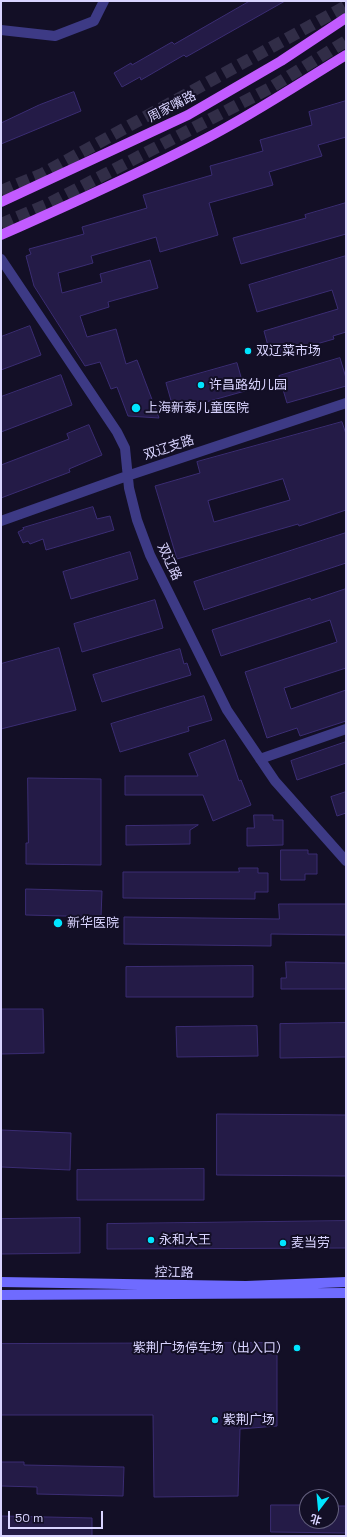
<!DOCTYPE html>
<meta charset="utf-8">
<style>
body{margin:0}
#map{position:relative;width:347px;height:1537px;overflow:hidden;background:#130f26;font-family:"Space Grotesk","Noto Sans SC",sans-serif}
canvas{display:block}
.frame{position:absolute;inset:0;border:2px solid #d9d4ff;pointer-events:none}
.north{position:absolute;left:299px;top:1489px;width:40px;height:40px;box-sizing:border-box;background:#130f26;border:1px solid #625e7d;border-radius:50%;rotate:196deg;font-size:11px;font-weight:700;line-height:16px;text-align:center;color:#d9d4ff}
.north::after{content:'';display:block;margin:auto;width:14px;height:18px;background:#00e5ff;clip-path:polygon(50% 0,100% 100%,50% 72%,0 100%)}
.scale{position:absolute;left:8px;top:1511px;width:95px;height:18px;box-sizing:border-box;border:2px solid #d9d4ff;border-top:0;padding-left:5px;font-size:12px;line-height:14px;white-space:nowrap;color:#d9d4ff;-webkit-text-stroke:3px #130f26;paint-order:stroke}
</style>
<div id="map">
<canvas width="347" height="1537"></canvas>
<div class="frame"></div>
<div class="north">北</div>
<div class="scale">50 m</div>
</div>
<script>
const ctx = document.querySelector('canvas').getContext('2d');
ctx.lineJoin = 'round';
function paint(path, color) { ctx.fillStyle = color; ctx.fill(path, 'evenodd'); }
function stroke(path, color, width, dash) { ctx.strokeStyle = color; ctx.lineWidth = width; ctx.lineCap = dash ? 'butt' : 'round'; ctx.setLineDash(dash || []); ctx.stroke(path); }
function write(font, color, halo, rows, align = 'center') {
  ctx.font = font + ' "Space Grotesk","Noto Sans SC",sans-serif'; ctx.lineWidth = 4; ctx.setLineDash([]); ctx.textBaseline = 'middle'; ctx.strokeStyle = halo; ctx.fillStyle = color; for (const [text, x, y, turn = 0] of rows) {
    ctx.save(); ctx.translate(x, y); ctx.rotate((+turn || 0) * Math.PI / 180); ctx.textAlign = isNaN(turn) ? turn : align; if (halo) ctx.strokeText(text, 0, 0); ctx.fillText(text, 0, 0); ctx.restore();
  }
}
const building = new Path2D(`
 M 250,1 L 285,1 L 186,57 L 184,55 L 141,80 L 140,77 L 122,87 L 114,73 L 131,63 L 132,65 L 172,42 L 174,44 Z
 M 74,92 L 81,111 L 1,144 L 1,123 L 39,105 Z
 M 346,101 L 346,137 L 318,145 L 322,156 L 269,172 L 273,185 L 209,203 L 218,235 L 160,252 L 156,237 L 91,256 L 93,263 L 58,273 L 62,293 L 102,282 L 100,274 L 150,260 L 158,288 L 108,302 L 109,307 L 80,316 L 87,337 L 116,329 L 126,364 L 137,360 L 159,418 L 128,416 L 117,387 L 111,389 L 100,362 L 85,366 L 34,286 L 26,256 L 31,254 L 29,249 L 84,234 L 82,227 L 147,208 L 143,195 L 212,175 L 210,166 L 263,151 L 260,140 L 312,125 L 309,112 Z
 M 346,203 L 346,234 L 241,264 L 233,238 L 306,218 L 305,215 Z
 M 346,256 L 346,332 L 333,336 L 334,339 L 271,357 L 264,331 L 338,309 L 332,290 L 257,312 L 249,285 Z
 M 30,326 L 41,355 L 1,370 L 1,337 Z
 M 340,358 L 346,378 L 346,386 L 287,403 L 279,376 Z
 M 237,363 L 245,391 L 174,411 L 166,383 Z
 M 61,375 L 72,405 L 1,432 L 1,397 Z
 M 342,422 L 346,434 L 346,510 L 299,526 L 298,524 L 177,559 L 155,486 L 200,473 L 197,462 ZM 283,479 L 290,500 L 214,522 L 208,501 Z
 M 89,425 L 102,455 L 69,469 L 70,472 L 1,498 L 1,465 L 69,439 L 67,434 Z
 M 93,507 L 97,519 L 110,516 L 114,530 L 46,550 L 43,539 L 30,544 L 28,541 L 23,543 L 18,532 L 24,529 L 23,528 Z
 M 346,533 L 346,563 L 204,610 L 194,582 Z
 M 130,552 L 138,579 L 71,599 L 63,572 Z
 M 346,589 L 346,668 L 284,688 L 291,709 L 346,690 L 346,721 L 300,736 L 297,728 L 267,738 L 245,672 L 337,642 L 330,620 L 221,656 L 212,630 L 310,598 L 311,600 Z
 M 155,600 L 163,628 L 82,652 L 74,624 Z
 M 59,648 L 76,710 L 1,729 L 1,664 Z
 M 180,649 L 184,664 L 187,663 L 191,675 L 102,702 L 93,675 Z
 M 204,696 L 212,720 L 188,727 L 189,731 L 120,752 L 111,724 Z
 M 225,740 L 239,781 L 241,780 L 251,805 L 213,821 L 203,795 L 125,795 L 125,776 L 198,776 L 189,754 Z
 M 346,742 L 346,763 L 297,780 L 291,761 Z
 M 28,778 L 101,779 L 101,865 L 26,864 L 26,843 L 28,843 Z
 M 346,792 L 346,813 L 337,816 L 331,797 Z
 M 254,815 L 273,815 L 273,820 L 283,820 L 283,845 L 247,846 L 247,828 L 254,828 Z
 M 198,825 L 190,830 L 190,844 L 126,845 L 126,826 Z
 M 281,850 L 308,850 L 308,854 L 317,854 L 317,874 L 305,874 L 305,880 L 281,880 Z
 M 239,868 L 258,868 L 258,873 L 268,873 L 268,892 L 255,892 L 255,899 L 123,898 L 123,872 L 239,872 Z
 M 26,889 L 102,891 L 101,917 L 26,915 Z
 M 279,904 L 346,904 L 346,935 L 271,934 L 271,946 L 124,944 L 124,917 L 279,919 Z
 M 286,962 L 346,963 L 346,989 L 281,989 L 281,978 L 286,978 Z
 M 253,966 L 253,997 L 126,997 L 126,967 Z
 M 1,1009 L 43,1009 L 44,1053 L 1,1054 Z
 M 346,1023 L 346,1057 L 280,1058 L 280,1024 Z
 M 257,1026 L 258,1056 L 177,1057 L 176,1027 Z
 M 217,1114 L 346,1115 L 346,1176 L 217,1175 Z
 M 1,1130 L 71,1133 L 70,1170 L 1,1167 Z
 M 204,1169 L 204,1200 L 77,1200 L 77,1170 Z
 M 80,1218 L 80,1253 L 1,1254 L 1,1219 Z
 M 346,1221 L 346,1248 L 107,1249 L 107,1224 Z
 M 277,1343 L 277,1426 L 240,1429 L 238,1496 L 154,1497 L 153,1415 L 1,1415 L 1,1344 Z
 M 1,1462 L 24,1462 L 24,1465 L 124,1467 L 123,1496 L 37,1494 L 37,1487 L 1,1486 Z
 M 271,1505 L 307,1505 L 307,1521 L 331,1521 L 331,1506 L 346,1506 L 346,1533 L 271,1532 Z
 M 1,1516 L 92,1518 L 92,1536 L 1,1536 Z`);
paint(building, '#241b47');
stroke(building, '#3b2d73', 1);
stroke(new Path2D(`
 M 1,191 L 42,174 L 346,6
 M 1,224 L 48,204 L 270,88 L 346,41`), '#312d47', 12, [12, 6]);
stroke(new Path2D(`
 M 1,30 L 55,36 L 94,21 L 104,1
 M 1,259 L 117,432 L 125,448 L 129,488 L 137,520 L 150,555 L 227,710 L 275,781 L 346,861
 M 1,521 L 127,476 L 346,403
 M 260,759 L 346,729`), '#3d3a85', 10);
stroke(new Path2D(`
 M 1,1282 L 246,1286 L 346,1282
 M 1,1295 L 346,1293`), '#6f6bff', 10);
stroke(new Path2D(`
 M 1,202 L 188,115 L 281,61 L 346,18
 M 1,235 C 71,204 140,173 207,138 C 255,113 300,83 346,55`), '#c25bff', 10);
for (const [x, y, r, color] of [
 [248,351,4,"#00e5ff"],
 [201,385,4,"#00e5ff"],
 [136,408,5,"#00e5ff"],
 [58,923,5,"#00e5ff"],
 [151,1240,4,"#00e5ff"],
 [283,1243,4,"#00e5ff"],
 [297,1348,4,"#00e5ff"],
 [215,1420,4,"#00e5ff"]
]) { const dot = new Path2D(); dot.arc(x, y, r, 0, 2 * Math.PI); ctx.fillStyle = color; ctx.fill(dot); stroke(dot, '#130f26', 1.5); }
write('13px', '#d9d4ff', '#130f26', [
 ["周家嘴路",172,107,-27],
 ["双辽支路",169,448,-18],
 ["双辽路",169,562,65],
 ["控江路",174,1273,1]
]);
write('13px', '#d9d4ff', '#130f26', [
 ["双辽菜市场",256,351],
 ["许昌路幼儿园",209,385],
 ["上海新泰儿童医院",145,408],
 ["新华医院",67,923],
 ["永和大王",159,1240],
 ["麦当劳",291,1243],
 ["紫荆广场停车场（出入口）",289,1348,"right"],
 ["紫荆广场",223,1420]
], 'left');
</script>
